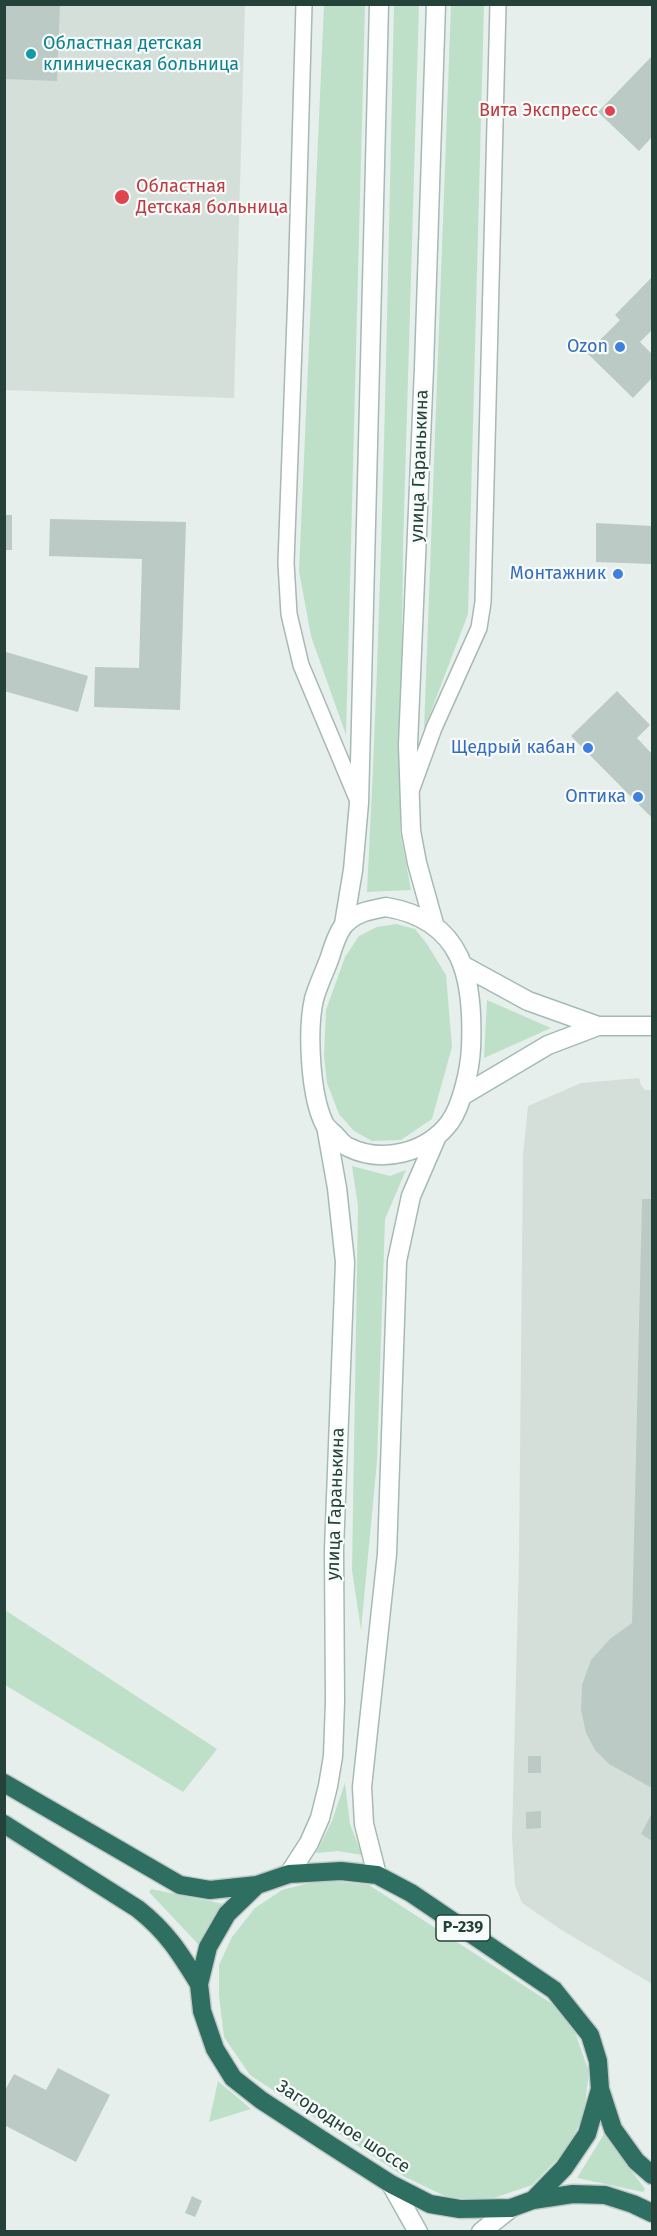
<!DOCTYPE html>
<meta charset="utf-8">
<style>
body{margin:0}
#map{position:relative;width:657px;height:2236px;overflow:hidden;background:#e6efeb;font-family:"Fira Sans",sans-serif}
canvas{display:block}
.frame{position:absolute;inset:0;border:6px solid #24423a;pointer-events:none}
</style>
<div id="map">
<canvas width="657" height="2236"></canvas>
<div class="frame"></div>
</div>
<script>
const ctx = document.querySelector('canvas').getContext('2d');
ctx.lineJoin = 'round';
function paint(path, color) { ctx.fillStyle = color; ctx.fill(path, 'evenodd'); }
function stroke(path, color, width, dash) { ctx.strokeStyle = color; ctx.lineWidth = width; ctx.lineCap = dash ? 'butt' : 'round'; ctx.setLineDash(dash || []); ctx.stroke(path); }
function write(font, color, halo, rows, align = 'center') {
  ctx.font = font + ' "Fira Sans",sans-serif'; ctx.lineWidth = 4.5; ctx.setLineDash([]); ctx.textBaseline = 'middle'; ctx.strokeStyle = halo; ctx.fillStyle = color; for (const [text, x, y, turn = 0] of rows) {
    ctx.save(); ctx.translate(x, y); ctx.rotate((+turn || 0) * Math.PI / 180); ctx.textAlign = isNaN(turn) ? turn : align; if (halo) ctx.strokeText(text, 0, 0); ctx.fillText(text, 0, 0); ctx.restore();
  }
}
paint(new Path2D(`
 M 5,5 L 245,5 L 234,398 L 5,390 Z
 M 639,1078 L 641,1085 L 645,1090 L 652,1090 L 652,1984 L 560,1929 L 522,1903 L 515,1885 L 512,1837 L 519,1557 L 523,1155 L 528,1106 L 581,1083 Z`), '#d4dfda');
paint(new Path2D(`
 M 324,5 L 365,5 L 346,735 L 311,636 L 299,571 Z
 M 394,5 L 419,5 L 403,548 L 400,831 L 411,890 L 367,892 C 383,596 387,300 394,5 Z
 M 451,5 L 484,5 L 468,614 L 424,730 Z
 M 396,924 L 415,929 L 427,944 L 446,975 L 452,1047 L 432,1119 L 401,1140 L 372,1141 L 354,1131 L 339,1114 L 327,1083 L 324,1056 L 326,1010 L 345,957 L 359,936 L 377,927 Z
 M 487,1000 L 551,1028 L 484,1058 Z
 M 352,1166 L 390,1176 L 406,1170 L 385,1219 L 377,1461 L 361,1630 L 352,1570 L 358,1206 Z
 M 5,1610 L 217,1749 L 183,1792 L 5,1685 Z
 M 345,1783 L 350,1824 L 362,1855 L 338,1851 L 316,1853 L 332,1821 Z
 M 321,1880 L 369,1885 L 557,2007 L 575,2032 L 589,2072 L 584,2112 L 569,2147 L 532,2185 L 491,2199 L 449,2198 L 405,2177 L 250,2075 L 224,2037 L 219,1996 L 219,1965 L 232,1937 L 255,1908 L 282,1890 Z
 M 151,1889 L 224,1904 L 209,1925 L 199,1945 L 149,1892 Z
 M 218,2081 L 251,2109 L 209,2122 Z
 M 604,2134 L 645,2189 L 643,2192 L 577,2178 Z`), '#bfe0c8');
paint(new Path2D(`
 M 5,4 L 60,4 L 57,81 L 4,79 Z
 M 652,56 L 652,137 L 639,151 L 598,112 Z
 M 652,277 L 652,330 L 640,342 L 652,354 L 652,378 L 633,398 L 587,353 L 620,320 L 615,315 Z
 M 4,515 L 12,515 L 12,550 L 4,550 Z
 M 50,519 L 186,522 L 180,710 L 94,707 L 95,667 L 139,668 L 142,559 L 49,556 Z
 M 596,523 L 652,526 L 652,564 L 596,562 Z
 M 6,652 L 88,676 L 78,712 L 4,691 Z
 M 617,691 L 650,725 L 637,738 L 652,754 L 652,818 L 571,736 Z
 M 642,1199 L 652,1199 L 652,1788 L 609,1764 L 595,1750 L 586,1733 L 581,1710 L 582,1685 L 591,1660 L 610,1639 L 632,1623 Z
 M 528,1756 L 541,1756 L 541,1773 L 528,1773 Z
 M 541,1811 L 541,1828 L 526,1829 L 526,1812 Z
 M 652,1813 L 652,1841 L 641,1834 Z
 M 58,2068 L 110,2095 L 76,2162 L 4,2125 L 4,2092 L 14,2074 L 46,2090 Z
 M 192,2196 L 202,2201 L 195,2217 L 185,2213 Z`), '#bbcac4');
const street = new Path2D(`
 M 304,4 L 296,291 L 286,563 L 289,614 L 301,665 L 358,801
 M 411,791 L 434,728 L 479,628 L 483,602 L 498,4`);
const secondary = new Path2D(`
 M 386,907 C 464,920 474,979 471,1048 C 470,1069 462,1105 450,1122 C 427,1153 382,1164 348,1147 C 343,1145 339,1139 335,1135 C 332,1132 327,1128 325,1125 C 310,1097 307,1030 314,999 C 318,985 325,971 330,957 C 333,947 338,931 345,924 C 356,912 371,910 386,907 Z
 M 344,924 L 353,870 L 359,803 L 379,4
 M 434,924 L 417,863 L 411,831 L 408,745 L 424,368 L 436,4
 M 464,966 L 528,1001 L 598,1026 L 652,1026
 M 462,1096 L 548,1045 L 598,1026
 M 289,1874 L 309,1843 L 320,1818 L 328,1786 L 333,1756 L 335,1702 L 334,1550 L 345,1262 L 337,1188 L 326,1126
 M 377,1875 L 364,1824 L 362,1787 L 387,1554 L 397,1261 L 411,1196 L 437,1136
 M 391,2184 L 418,2232
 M 481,2232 L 511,2208`);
const highway = new Path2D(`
 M 4,1783 L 180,1885 L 210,1890 L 257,1885 L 289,1874 L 341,1871 L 377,1875 L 411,1893 L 554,1990 L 590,2035 L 598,2061 L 600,2089 L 613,2129 L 636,2161 L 652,2175
 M 4,1824 L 138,1909 C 167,1932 180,1953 199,1984
 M 257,1885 L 227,1914 L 208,1947 L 199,1984 L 202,2011 L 215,2049 L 233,2078 L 261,2100 L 330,2145 L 391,2184 L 430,2204 L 460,2209 L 511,2208 L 533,2200 L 573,2194 L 605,2195 L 633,2204 L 652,2213
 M 533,2200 L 564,2168 L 587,2134 L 600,2089`);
stroke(street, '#a8b8b2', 18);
stroke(secondary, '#a4bbb3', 21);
stroke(highway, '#c2cac8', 21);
stroke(street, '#fff', 15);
stroke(secondary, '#fff', 18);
stroke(highway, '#2f6f62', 18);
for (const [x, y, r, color] of [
 [31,54,6,"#0f9aa8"],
 [610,111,6,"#e0444e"],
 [122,197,8,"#e0444e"],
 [620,347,6,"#3f7fe0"],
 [618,574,6,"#3f7fe0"],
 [588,748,6,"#3f7fe0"],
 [638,797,6,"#3f7fe0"]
]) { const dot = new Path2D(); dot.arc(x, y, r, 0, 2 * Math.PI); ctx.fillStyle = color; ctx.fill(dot); stroke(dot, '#f7fbf9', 2); }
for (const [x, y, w] of [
 [463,1928,54]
]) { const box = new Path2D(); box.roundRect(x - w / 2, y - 13, w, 26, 4.5); ctx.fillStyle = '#f7fbf9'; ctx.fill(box); stroke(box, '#24423a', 1.5); }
write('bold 16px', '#24423a', null, [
 ["Р-239",463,1928]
]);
write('18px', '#0d838f', '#f7fbf9', [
 ["Областная детская",43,44],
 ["клиническая больница",43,65]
], 'left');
write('18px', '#be3a42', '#f7fbf9', [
 ["Вита Экспресс",598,111],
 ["Областная",136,187,"left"],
 ["Детская больница",136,208,"left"]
], 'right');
write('18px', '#366cbe', '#f7fbf9', [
 ["Ozon",608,347],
 ["Монтажник",606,574],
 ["Щедрый кабан",576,748],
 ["Оптика",626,797]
], 'right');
write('18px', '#24423a', '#f7fbf9', [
 ["улица Гаранькина",420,466,-88],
 ["улица Гаранькина",336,1504,-88],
 ["Загородное шоссе",343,2127,33]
]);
</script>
